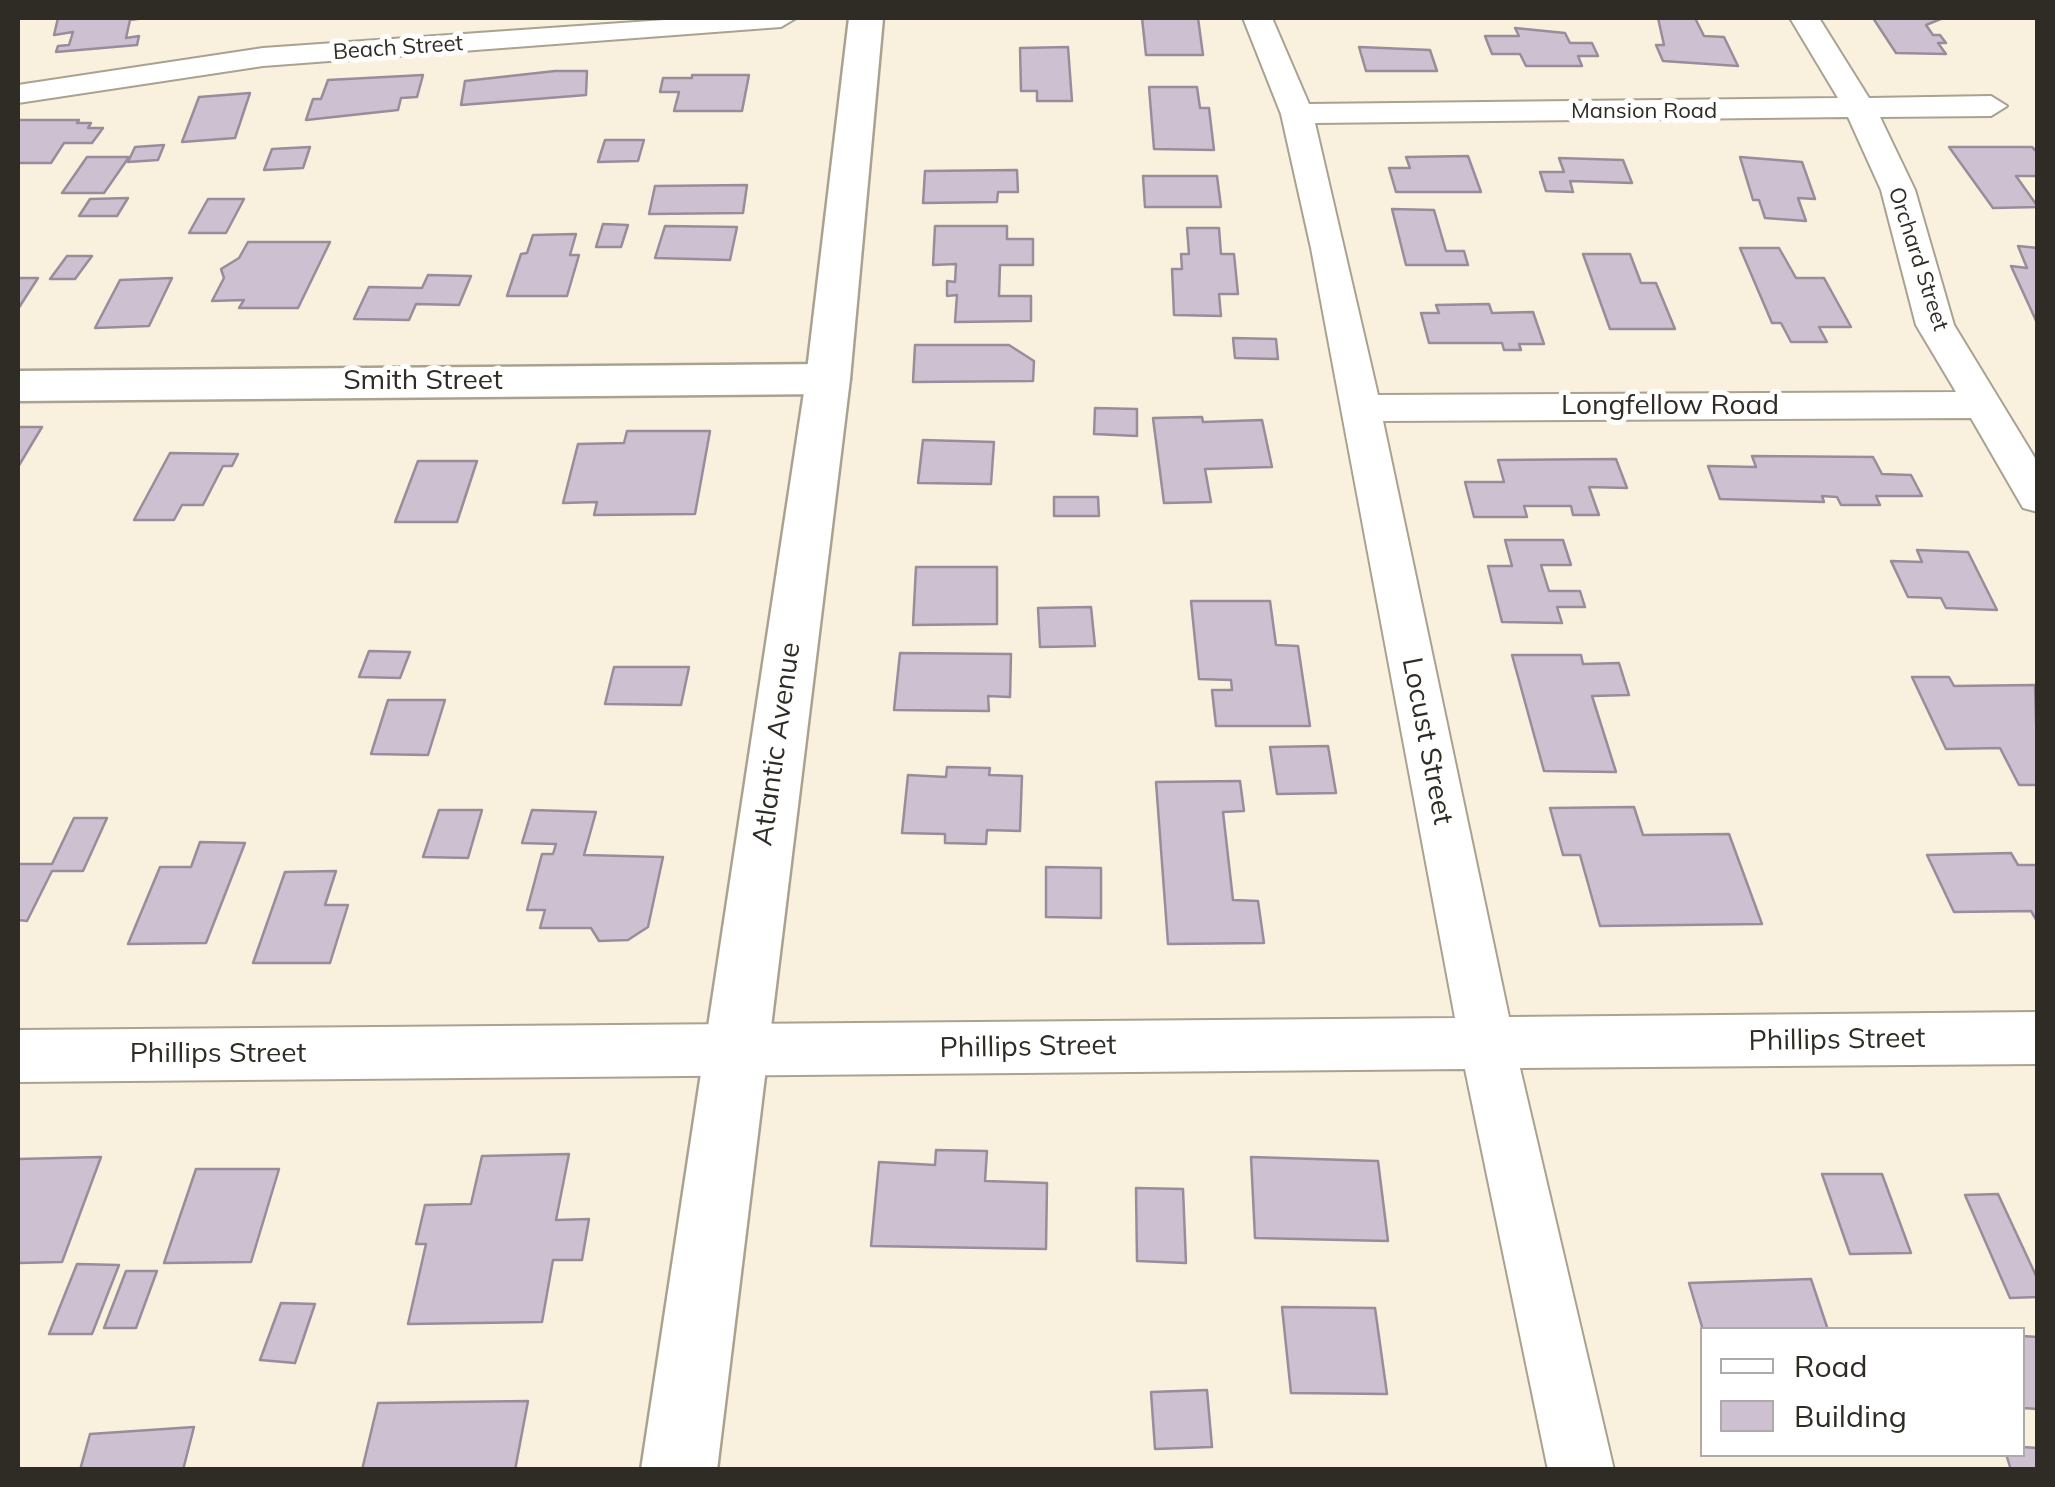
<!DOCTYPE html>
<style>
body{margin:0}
#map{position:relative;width:2055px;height:1487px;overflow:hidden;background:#f9f1de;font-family:Mulish,sans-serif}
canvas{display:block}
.frame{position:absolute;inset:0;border:20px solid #2f2c25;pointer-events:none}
.legend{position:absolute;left:1700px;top:1327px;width:325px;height:130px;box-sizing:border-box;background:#fff;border:2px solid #acaba8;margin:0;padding:12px 18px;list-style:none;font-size:30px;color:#2f2c25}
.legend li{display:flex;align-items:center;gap:20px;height:50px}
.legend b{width:50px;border:2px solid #acaba8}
</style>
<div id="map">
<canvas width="2055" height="1487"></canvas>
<div class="frame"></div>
<ul class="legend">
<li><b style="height:12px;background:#fff"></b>Road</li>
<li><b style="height:28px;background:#cdc0d0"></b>Building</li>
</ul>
</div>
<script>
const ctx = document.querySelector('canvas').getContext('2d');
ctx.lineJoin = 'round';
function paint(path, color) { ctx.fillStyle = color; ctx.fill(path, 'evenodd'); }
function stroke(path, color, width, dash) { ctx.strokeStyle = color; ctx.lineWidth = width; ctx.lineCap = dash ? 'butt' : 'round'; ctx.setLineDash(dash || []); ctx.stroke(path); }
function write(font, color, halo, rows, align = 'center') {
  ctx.font = font + ' Mulish,sans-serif'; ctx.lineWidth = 10; ctx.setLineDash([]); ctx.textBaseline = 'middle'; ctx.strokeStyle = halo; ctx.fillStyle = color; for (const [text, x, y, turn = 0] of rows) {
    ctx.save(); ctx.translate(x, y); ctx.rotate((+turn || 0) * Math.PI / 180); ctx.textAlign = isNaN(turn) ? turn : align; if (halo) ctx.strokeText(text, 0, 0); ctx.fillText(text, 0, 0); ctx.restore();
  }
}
const building = new Path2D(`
 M 58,18 L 145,18 L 130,20 L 126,38 L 139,36 L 137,45 L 56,52 L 58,46 L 69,45 L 73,32 L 54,35 Z
 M 1142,18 L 1198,18 L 1203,55 L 1146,55 Z
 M 1658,18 L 1695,18 L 1704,36 L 1724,37 L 1738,66 L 1663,61 L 1656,45 L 1664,45 Z
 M 1873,18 L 1943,18 L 1926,25 L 1933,35 L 1940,35 L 1946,43 L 1938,43 L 1946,54 L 1896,53 Z
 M 1515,28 L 1565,33 L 1570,43 L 1592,43 L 1598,56 L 1578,56 L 1582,66 L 1526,66 L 1520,54 L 1492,54 L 1485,36 L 1519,36 Z
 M 1068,47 L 1072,101 L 1037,101 L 1037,91 L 1021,91 L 1020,48 Z
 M 1359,47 L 1430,50 L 1437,71 L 1366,71 Z
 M 555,71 L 587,71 L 586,95 L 461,105 L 465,81 Z
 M 423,75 L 417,97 L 401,98 L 398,110 L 306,120 L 313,99 L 321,99 L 328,80 Z
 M 692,75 L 749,75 L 742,111 L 674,111 L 679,92 L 660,92 L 663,78 L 692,78 Z
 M 1149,87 L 1197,87 L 1200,108 L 1209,108 L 1214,150 L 1154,149 Z
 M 250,93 L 235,138 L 182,142 L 199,97 Z
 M 18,120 L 79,120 L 77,123 L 91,123 L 88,128 L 103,128 L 92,143 L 64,143 L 51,163 L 18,163 Z
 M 605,140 L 644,140 L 638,161 L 598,162 Z
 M 164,145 L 158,160 L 128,162 L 135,147 Z
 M 310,147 L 303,168 L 264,170 L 272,149 Z
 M 1949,147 L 2032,147 L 2038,153 L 2038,176 L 2016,176 L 2038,207 L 1993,208 Z
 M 1468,156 L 1481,192 L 1396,192 L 1389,168 L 1410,168 L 1406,157 Z
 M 87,157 L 129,157 L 104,193 L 62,193 Z
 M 1740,157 L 1802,162 L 1815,199 L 1798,198 L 1806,221 L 1765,218 L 1759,200 L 1753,200 Z
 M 1559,158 L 1623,160 L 1632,183 L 1570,181 L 1573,192 L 1546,191 L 1540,172 L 1564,172 Z
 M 1017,170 L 1018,192 L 998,192 L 997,202 L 923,203 L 925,171 Z
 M 1143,176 L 1217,176 L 1221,207 L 1145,207 Z
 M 747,185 L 743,213 L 649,214 L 655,186 Z
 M 128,198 L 117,216 L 79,216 L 90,199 Z
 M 208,199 L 244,199 L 226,233 L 189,233 Z
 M 1392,209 L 1434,210 L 1446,251 L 1464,251 L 1468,265 L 1406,265 Z
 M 603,224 L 628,225 L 621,247 L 596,247 Z
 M 665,226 L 737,227 L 730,260 L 655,258 Z
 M 935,226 L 1007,226 L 1007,239 L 1033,239 L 1033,265 L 1000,265 L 999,296 L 1031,296 L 1031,321 L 955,322 L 957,295 L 947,296 L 947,281 L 955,282 L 956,264 L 933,265 Z
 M 1187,228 L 1219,228 L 1221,254 L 1234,254 L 1238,294 L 1219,294 L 1221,316 L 1174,315 L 1172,269 L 1182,269 L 1181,254 L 1189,254 Z
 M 576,234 L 570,255 L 579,255 L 567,296 L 507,296 L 521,254 L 527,253 L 533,235 Z
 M 248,242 L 330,242 L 298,308 L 239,308 L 244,300 L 212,301 L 224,278 L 221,269 L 239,258 Z
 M 2018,246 L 2038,248 L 2038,325 L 2011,266 L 2027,268 Z
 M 1740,248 L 1779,248 L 1796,278 L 1824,278 L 1851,327 L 1819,327 L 1827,342 L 1791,342 L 1781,323 L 1772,323 Z
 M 1583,254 L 1630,254 L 1641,283 L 1656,283 L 1675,329 L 1610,329 Z
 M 67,256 L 92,256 L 75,279 L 50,279 Z
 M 428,275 L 471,276 L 459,305 L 416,304 L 409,320 L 354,319 L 369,287 L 422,288 Z
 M 18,278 L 38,278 L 18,309 Z
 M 172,278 L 149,326 L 95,328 L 120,280 Z
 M 1489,304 L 1492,313 L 1533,312 L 1544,344 L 1519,344 L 1521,350 L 1504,350 L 1502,343 L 1429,343 L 1421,313 L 1439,313 L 1436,305 Z
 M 1233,338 L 1276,339 L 1278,359 L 1235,358 Z
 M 915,345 L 1009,345 L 1034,361 L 1033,381 L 913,382 Z
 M 1095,408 L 1137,409 L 1137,436 L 1094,434 Z
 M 1202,417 L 1203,422 L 1262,420 L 1272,467 L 1205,469 L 1211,502 L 1164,503 L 1153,418 Z
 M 18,427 L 42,427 L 18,467 Z
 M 627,431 L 710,431 L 695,514 L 594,515 L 597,502 L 563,503 L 578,444 L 624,443 Z
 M 923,440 L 994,442 L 991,484 L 918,483 Z
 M 170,453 L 238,454 L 232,466 L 223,466 L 203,505 L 182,505 L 174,520 L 134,520 Z
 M 1752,456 L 1873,457 L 1882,474 L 1911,475 L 1922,496 L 1876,496 L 1880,505 L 1841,505 L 1837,497 L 1822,496 L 1824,502 L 1720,499 L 1708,466 L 1756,467 Z
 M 1616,459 L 1627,488 L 1589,487 L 1599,515 L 1573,515 L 1571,506 L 1524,506 L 1527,517 L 1474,517 L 1465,482 L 1504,482 L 1498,460 Z
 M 418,461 L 477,461 L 457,522 L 395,522 Z
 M 1054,497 L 1098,497 L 1099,516 L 1054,516 Z
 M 1505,540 L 1563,540 L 1571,565 L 1541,565 L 1549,591 L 1580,591 L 1585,607 L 1557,607 L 1562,623 L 1502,622 L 1488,566 L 1512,566 Z
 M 1917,550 L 1968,552 L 1997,610 L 1946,608 L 1941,598 L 1908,597 L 1891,561 L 1922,562 Z
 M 916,567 L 997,567 L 997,624 L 913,625 Z
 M 1191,601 L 1270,601 L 1276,645 L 1298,646 L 1310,726 L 1216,726 L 1212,690 L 1232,690 L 1231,680 L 1199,679 Z
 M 1091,607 L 1095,646 L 1040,647 L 1038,608 Z
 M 369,651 L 410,652 L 400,678 L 359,677 Z
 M 900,653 L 1011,654 L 1010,697 L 988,696 L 989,711 L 894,710 Z
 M 1512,655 L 1581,655 L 1583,664 L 1619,663 L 1629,695 L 1592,696 L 1616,772 L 1544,771 Z
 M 614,667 L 689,667 L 681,705 L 605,704 Z
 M 1912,677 L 1949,677 L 1954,686 L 2035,685 L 2038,785 L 2019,785 L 2000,748 L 1946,749 Z
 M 388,700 L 445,700 L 428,755 L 371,754 Z
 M 1328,746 L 1336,793 L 1277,794 L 1270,747 Z
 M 947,767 L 990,768 L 989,775 L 1022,776 L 1020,831 L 987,830 L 986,844 L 945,843 L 945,834 L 902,833 L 908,775 L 946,777 Z
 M 1240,781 L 1244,811 L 1223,812 L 1233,900 L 1258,901 L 1264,943 L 1168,944 L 1156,782 Z
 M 1634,807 L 1643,835 L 1729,834 L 1762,924 L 1600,926 L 1580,855 L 1563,855 L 1550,808 Z
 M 439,810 L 482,810 L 468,858 L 423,857 Z
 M 532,810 L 596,812 L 584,855 L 663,857 L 648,927 L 628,940 L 599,941 L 591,928 L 540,928 L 545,910 L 527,910 L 542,854 L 553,854 L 556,844 L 522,843 Z
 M 74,818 L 107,818 L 83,871 L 52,871 L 27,921 L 18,920 L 18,864 L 52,864 Z
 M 200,842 L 245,843 L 206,943 L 128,944 L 160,867 L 191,867 Z
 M 2011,853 L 2018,865 L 2038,865 L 2038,923 L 2031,911 L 1954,912 L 1927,855 Z
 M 1046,867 L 1101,868 L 1101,918 L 1046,917 Z
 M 336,871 L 325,905 L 348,905 L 330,963 L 253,963 L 285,872 Z
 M 936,1150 L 987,1151 L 985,1181 L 1047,1183 L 1046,1249 L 871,1246 L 879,1162 L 935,1165 Z
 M 569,1154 L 556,1220 L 589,1219 L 582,1260 L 553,1260 L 542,1322 L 408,1324 L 426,1244 L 416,1244 L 425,1205 L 471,1204 L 482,1156 Z
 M 101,1157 L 62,1262 L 18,1263 L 18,1159 Z
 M 1251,1157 L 1378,1161 L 1388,1241 L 1255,1238 Z
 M 196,1169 L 279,1169 L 251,1262 L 164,1263 Z
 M 1822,1174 L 1882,1174 L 1911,1253 L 1850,1254 Z
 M 1136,1188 L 1183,1189 L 1186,1263 L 1137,1261 Z
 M 1998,1194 L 2038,1280 L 2038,1297 L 2010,1298 L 1965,1195 Z
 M 77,1264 L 119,1265 L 92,1334 L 49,1334 Z
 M 126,1271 L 157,1271 L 136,1328 L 104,1328 Z
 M 1811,1279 L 1828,1330 L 1703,1330 L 1689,1283 Z
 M 281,1303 L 315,1304 L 295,1363 L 260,1360 Z
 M 1282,1307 L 1375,1308 L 1387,1394 L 1291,1393 Z
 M 2022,1336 L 2038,1337 L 2038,1409 L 2022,1408 Z
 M 1207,1390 L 1212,1447 L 1155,1449 L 1151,1392 Z
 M 528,1401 L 515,1470 L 362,1470 L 378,1403 Z
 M 194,1427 L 183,1470 L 80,1470 L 90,1434 Z
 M 2022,1447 L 2038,1448 L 2038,1470 L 2011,1470 L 2006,1454 L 2022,1454 Z`);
paint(building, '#cdc0d0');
stroke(building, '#998c9b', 2.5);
const street = new Path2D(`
 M 693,18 L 796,18 L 781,27 L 263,66 L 18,103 L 18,85 L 263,48 Z
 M 1243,18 L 1272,18 L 1309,104 L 1838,98 L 1790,18 L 1819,18 L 1869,98 L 1991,96 L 2007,106 L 1991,116 L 1880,117 L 1915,190 L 1954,325 L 2038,463 L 2038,512 L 2023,508 L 1971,418 L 1383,421 L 1509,1017 L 2038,1012 L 2038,1064 L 1520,1068 L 1614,1470 L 1548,1470 L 1465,1069 L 18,1082 L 18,1030 L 1455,1018 L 1311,248 L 1281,114 ZM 1848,117 L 1881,190 L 1916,325 L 1956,392 L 1378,395 L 1315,123 Z`);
const secondary = new Path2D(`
 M 828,364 L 844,369 L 850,379 L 844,389 L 828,394 L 18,401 L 18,371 Z`);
const primary = new Path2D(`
 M 849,18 L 883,18 L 850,379 L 717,1470 L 641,1470 L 806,379 Z`);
stroke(street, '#a9a291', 4);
stroke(secondary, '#a9a291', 5);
stroke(primary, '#a9a291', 5);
paint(street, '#fff');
paint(secondary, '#fff');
paint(primary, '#fff');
write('22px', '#2f2c25', '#fff', [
 ["Beach Street",398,48,-4],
 ["Mansion Road",1644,111],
 ["Orchard Street",1918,259,72]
]);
write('28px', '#2f2c25', '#fff', [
 ["Smith Street",423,381],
 ["Longfellow Road",1670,406],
 ["Locust Street",1427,741,79],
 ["Atlantic Avenue",777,744,-82],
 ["Phillips Street",1837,1040,-1],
 ["Phillips Street",1028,1047,-1],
 ["Phillips Street",218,1054]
]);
</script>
